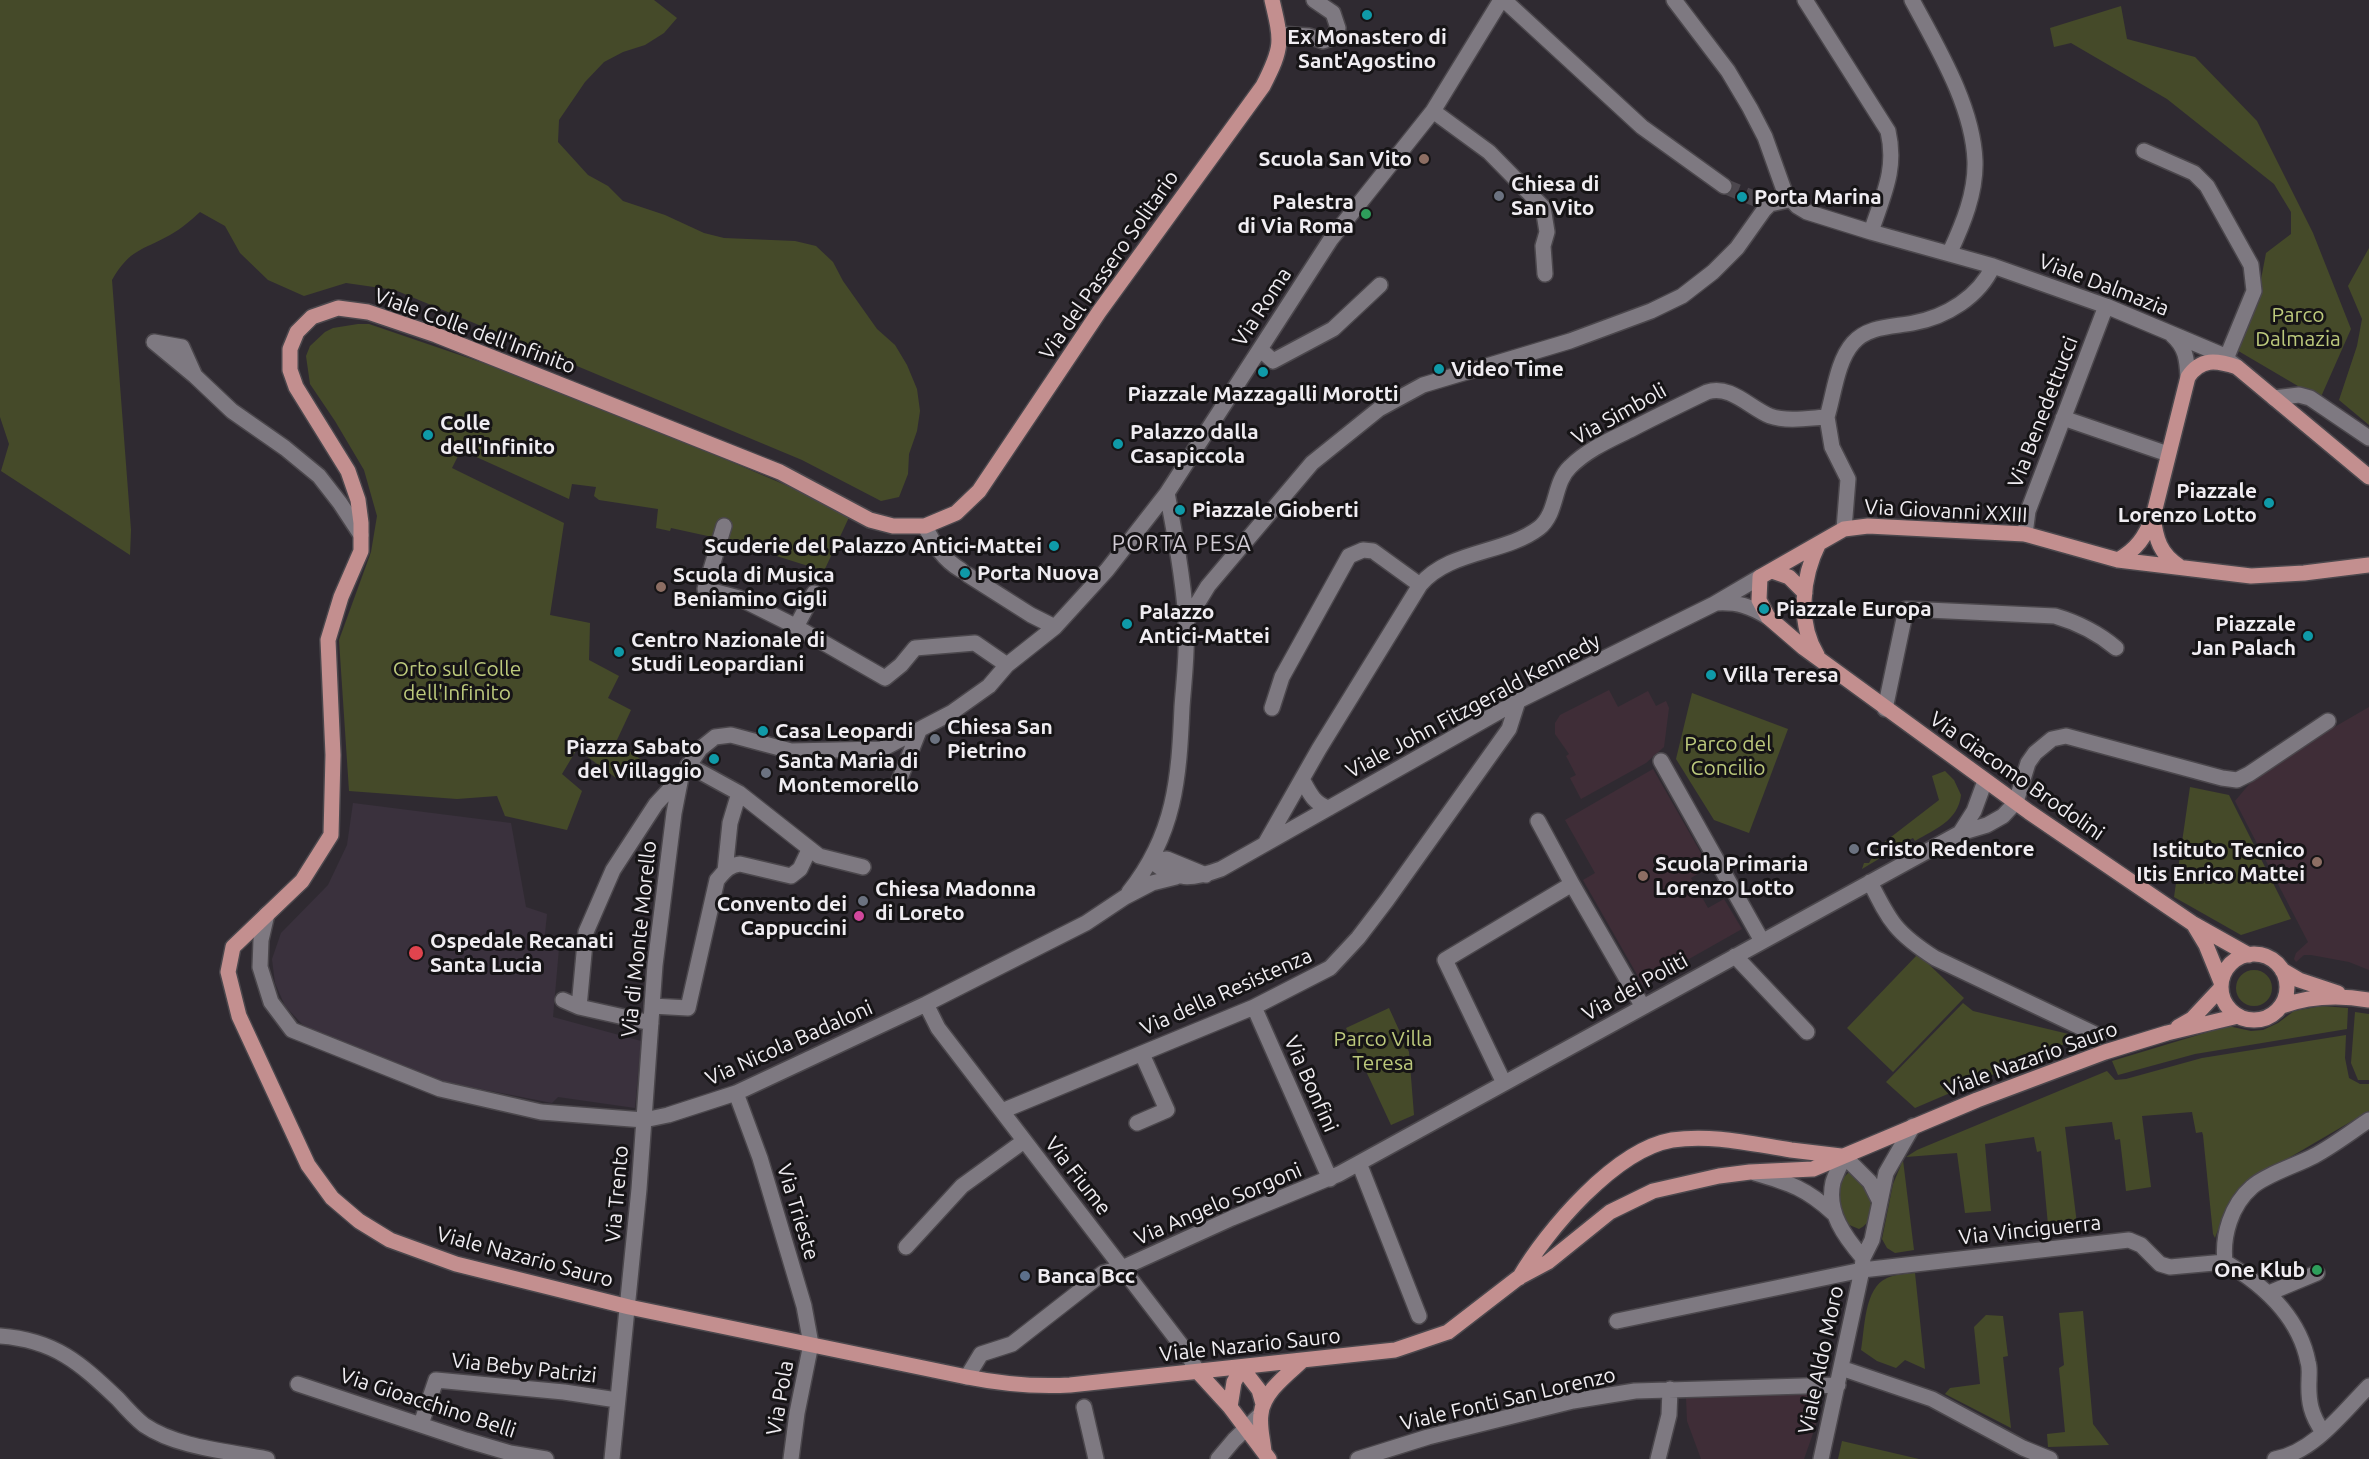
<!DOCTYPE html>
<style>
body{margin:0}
canvas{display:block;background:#2f2a31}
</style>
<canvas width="2369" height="1459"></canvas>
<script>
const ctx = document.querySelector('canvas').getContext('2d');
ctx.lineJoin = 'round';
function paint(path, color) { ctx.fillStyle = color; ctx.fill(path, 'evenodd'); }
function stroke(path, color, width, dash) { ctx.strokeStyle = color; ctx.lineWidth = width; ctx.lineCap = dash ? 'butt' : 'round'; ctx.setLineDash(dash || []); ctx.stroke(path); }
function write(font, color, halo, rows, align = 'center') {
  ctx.font = font + ' Ubuntu,sans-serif'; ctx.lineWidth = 6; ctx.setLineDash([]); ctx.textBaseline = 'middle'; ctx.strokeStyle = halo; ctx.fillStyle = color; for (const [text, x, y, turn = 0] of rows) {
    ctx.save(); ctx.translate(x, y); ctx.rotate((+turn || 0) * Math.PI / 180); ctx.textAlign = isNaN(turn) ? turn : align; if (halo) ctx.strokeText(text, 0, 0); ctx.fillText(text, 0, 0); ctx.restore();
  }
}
paint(new Path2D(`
 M 353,803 L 511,823 L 526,907 L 547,914 L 544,943 L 559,948 L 553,1017 L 641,1041 L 635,1108 L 558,1097 L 552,1103 L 440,1081 L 318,1034 L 302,1024 L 285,1006 L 275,983 L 272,959 L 281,933 L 328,885 L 347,845 Z`), '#3a313d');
paint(new Path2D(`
 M 1609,690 L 1618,707 L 1648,691 L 1656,706 L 1666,701 L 1669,708 L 1664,747 L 1646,763 L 1581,799 L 1570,778 L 1576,775 L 1566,756 L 1569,754 L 1555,734 L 1555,723 L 1560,715 Z
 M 2369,707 L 2369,970 L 2349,962 L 2311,955 L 2304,955 L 2296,962 L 2294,959 L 2296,953 L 2308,942 L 2235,801 L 2262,769 Z
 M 1653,769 L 1709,867 L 1691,878 L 1708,908 L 1724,899 L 1742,929 L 1643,985 L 1583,880 L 1595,873 L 1565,820 Z
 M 1810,1392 L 1810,1407 L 1817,1407 L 1816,1425 L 1804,1459 L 1701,1459 L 1687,1421 L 1686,1398 Z`), '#3f2d37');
paint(new Path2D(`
 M 0,0 L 654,0 L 677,18 L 664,33 L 645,45 L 623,52 L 604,62 L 585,82 L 559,120 L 558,142 L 588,175 L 608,186 L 623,201 L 665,215 L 704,233 L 724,238 L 795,241 L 816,246 L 833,262 L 843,281 L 877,329 L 895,345 L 907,365 L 917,389 L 920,411 L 917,431 L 909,454 L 908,474 L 899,497 L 881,501 L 802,460 L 395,290 L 346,283 L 304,296 L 268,280 L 240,253 L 225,226 L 200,212 C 191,220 181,229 170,235 C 141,251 130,249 112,280 L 131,530 L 130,555 L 1,471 L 9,444 L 0,417 Z
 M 2121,6 L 2127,39 L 2195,57 L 2257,121 L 2313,233 L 2351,329 L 2320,399 L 2235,349 L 2259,290 L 2266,253 L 2291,234 L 2291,212 L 2274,184 L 2167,99 L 2071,43 L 2054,47 L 2050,28 Z
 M 2369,248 L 2369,425 L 2339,400 L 2357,346 L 2362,319 L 2348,286 Z
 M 358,324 L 369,324 L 568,392 L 851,513 L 824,571 L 726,540 L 671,528 L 670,531 L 656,528 L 658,509 L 599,500 L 594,496 L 596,487 L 572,484 L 569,499 L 461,450 L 452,468 L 564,523 L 550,615 L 590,623 L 589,660 L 619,676 L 608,698 L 631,710 L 616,742 L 643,761 L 616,778 L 577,749 L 562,774 L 582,791 L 567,830 L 505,816 L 497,796 L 457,799 L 349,791 L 339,640 L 371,552 L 377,516 L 364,470 L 335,421 L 310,384 L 306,356 L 310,346 L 325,332 L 333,328 Z
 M 1692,693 L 1788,729 L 1749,833 L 1714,820 L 1676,759 Z
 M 1945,771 L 1954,780 L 1961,795 C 1958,821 1935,829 1915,841 L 1913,838 L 1882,854 L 1882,857 L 1862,869 L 1864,863 L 1869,863 L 1878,847 L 1939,800 L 1932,776 Z
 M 2190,787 L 2229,795 L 2291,919 L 2241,935 L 2174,897 Z
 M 1918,954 L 1964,998 L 1893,1072 L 1847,1028 Z
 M2236 988a18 18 0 1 1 36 0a18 18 0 1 1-36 0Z
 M 1963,1003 L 1973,1011 L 2081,1037 L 1915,1108 L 1886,1082 Z
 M 2322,1006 L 2348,1008 L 2347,1029 L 2195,1054 L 2118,1075 L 2112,1061 L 2228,1026 L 2251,1031 L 2263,1030 L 2278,1023 L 2294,1011 Z
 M 1389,1008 L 1409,1052 L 1414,1115 L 1391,1125 L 1346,1028 Z
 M 2355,1012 L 2369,1014 L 2369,1080 L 2358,1080 L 2351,1063 Z
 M 2346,1035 L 2345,1058 L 2349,1078 L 2360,1084 L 2369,1084 L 2369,1111 L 2246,1183 C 2229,1197 2223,1217 2215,1238 L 2213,1234 L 2203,1135 L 2202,1132 L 2196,1133 L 2192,1112 L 2142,1116 L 2151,1187 L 2126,1191 L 2120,1139 L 2115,1140 L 2112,1122 L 2065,1127 L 2078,1232 L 2049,1235 L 2041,1151 L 2037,1152 L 2034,1137 L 1985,1144 L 1991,1211 L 1965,1213 L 1957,1153 L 1906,1157 L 1917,1150 L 2107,1071 L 2115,1080 L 2126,1079 L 2202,1058 Z
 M 1903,1160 L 1914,1250 L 1895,1253 L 1887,1248 L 1882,1239 L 1893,1184 Z
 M 1848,1173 L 1853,1173 C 1866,1187 1884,1216 1859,1229 L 1847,1224 C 1838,1208 1833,1187 1848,1173 Z
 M 1915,1273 L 1925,1369 L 1905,1360 L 1896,1368 L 1877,1361 L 1861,1350 C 1865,1328 1864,1288 1887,1278 C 1895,1274 1906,1274 1915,1273 Z
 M 2083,1311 L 2093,1424 L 2109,1445 L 2048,1447 L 2047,1434 L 2065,1432 L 2059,1368 L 2064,1365 L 2059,1313 Z
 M 1986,1315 L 2003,1316 L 2008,1356 L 2003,1357 L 2011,1428 L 1945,1394 L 1950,1388 L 1980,1384 L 1974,1327 Z
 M 1842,1441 L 1919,1459 L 1838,1459 Z`), '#454a29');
stroke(new Path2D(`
 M 1724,186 L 1758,200`), '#4c474e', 15, [15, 8]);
const minor = new Path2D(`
 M 1504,0 L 1642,127 L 1724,186
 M 1674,0 L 1728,71 L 1750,108 L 1765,137 L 1785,193 L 1797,206 L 1807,212 L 1871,232 L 1993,266 L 2106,306 L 2220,354 L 2237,367
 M 1805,0 L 1888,131 C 1897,170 1883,195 1871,232
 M 1912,0 C 1937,47 1973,106 1975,161 C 1976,193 1963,224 1950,252
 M 1280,34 L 1309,36 L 1323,41 L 1332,38 L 1338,28 L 1333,13 L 1314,0
 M 1433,111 L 1489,152 L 1543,207 L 1547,232 L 1543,246 L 1545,274
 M 2144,151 L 2194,173 L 2207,186 L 2251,265 L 2254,291 L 2226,359
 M 2172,335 C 2186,347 2187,360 2188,377
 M 1260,349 L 1273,361 L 1333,329 L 1380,285
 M 195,376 L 154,342 L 182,347 L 195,376 L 232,411 L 285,448 L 319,476 L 340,503 L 361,535
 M 2274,398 L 2299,395 L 2310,398 L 2369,438
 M 1827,417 L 1832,447 L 1848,479 L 1844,529
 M 2063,418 L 2168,454
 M 724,526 L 705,589 L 739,598 L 791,624 L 885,678 L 901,665 L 915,648 L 975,643 L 1007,665
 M 925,526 C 934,545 944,560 961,570
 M 2025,534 L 2028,511 L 2106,306
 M 968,575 L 1031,615 L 1055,627
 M 1717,603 C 1738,602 1750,606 1768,617
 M 1186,622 L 1208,586 L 1312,463 L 1379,409 L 1423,385 L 1570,341 L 1651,311 L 1682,296 L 1713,272 L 1737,248 L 1764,210 L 1770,204 L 1789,200
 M 796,627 L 814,593
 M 1272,708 L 1282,677 L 1349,556 L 1363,550 L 1373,551 L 1420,585
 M 1885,709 L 1906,609 L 2055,616 C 2079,623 2097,632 2116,648
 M 1661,761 L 1762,941
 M 688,765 L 739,793 L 819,856 L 863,867
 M 1302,779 C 1309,792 1314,804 1329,808
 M 899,781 L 919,731
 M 1538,821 L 1572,884
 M 1960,833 L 1974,811 L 1985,781
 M 1265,844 L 1319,749 L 1420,585 C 1449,550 1505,554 1539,528 C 1558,513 1553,483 1570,467 C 1588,449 1610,440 1632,429 C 1657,416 1682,404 1707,392 C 1730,384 1750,408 1770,416 C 1787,422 1810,418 1827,417 C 1834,394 1837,361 1853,343 C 1868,326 1892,327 1913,323 C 1946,317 1979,297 1993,266
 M 1151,861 C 1176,881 1191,880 1221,869 L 1518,701 L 1714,604 L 1760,577
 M 1151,861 L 1167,859 L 1206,875
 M 725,871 L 730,823 L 739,793
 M 1870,882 C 1890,922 1896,933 1935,958 L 2099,1036
 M 1129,892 C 1175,834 1179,779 1182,707 C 1184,679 1188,649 1186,620 C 1183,577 1175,535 1167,493
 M 267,914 L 261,940 L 260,967 L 271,1002 L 292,1030 L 440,1089 L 541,1112 L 644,1120 L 668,1115 L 736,1093 L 926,1004 L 1086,923 L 1125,897 L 1152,883 L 1176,877
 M 1735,956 L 1807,1032
 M 563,1000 L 579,1007 L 651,1023
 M 926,1004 L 938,1028 L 1185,1350 L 1198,1372
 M 652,1006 L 688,1008 L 717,880 C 724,872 729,865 740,864 L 791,876 L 800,869 L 809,850
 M 579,1007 L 586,932 L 613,870 L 656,804 L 681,777
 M 1254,1007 L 1330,1179
 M 1504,1083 L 1445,960 L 1572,884 L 1643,1007
 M 736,1093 L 760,1158 L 804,1306 L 811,1344 L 797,1413 L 791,1459
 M 1002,1111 L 1254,1007 L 1330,968 L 1358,938 L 1387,900 L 1509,729 L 1518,701
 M 1137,1123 L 1167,1110 L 1142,1054
 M 1359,1163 L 1419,1316
 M 1755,1173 C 1790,1183 1807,1189 1833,1213
 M 906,1247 L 962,1186 L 1024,1141
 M 1863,1258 C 1845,1237 1826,1212 1833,1182 C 1836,1173 1841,1164 1844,1156 L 1870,1182 L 1879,1200
 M 2225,1262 C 2222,1236 2231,1205 2252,1187 C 2265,1175 2297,1165 2314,1156 C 2333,1146 2351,1132 2369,1120
 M 2225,1262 C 2264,1285 2299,1316 2308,1362 C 2310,1368 2309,1374 2309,1380 C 2308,1402 2311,1415 2323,1432
 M 2269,1293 L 2317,1273
 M 1617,1321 L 1862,1270 L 2129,1240 L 2141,1245 L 2160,1264 L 2170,1267 L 2225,1262
 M 0,1336 C 55,1340 80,1363 118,1399 C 126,1408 135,1418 144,1425 C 178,1448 228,1451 267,1459
 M 1841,1368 L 1932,1399 L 2023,1448 L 2050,1459
 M 967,1377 L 981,1354 L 1012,1344 L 1103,1273 L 1122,1268 L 1232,1218 L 1339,1174 L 1960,833 L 1987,825 L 2003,816 L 2016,802 L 2028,763 L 2035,753 L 2052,739 L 2066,736 L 2222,778 L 2237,780 L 2249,774 L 2328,721
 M 298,1384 L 466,1440 L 510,1453 L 546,1459
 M 1084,1407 L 1096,1459
 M 421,1424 L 436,1380 L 564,1392 L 617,1400
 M 612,1459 L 639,1189 L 655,965 L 674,813 L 681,777 L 700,749 L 715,737 L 731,735 L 791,751 L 882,749 L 951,713 L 989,686 L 1007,665 L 1055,627 L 1107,570 L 1167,493 L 1331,239 L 1433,111 L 1501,0
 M 1218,1459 L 1234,1440 L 1260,1415
 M 1358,1459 L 1428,1437 L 1573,1401 L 1635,1391 L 1838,1385
 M 1658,1459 L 1669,1415 L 1670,1389
 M 1821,1459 L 1862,1270 L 1863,1258 L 1872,1240 L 1886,1173 L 1913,1126
 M 2275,1459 C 2314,1452 2343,1412 2369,1386`);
const major = new Path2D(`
 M 1272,0 C 1282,42 1283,47 1263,86 L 1099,312 L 979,491 L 956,513 L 925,526 L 893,526 L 870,520 L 780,472 L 436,335 L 368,312 L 338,308 L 312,317 L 297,332 L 290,349 L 290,370 L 296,387 L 348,471 L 358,500 L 361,523 L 361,551 L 341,597 L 328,640 L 333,755 L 331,835 L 302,881 L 233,947 L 228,972 L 239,1016 L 308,1165 L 332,1198 L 359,1221 L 390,1240 L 456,1264 L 629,1307 L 967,1377 C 1002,1384 1035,1387 1070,1385 L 1395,1350 L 1448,1332 L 1518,1278 L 1548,1262 L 1610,1212 L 1653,1191 L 1719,1176 L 1750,1172 L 1813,1169 L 1977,1100 L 2105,1052 L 2167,1033 L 2238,1016
 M 2153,517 C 2156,539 2160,554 2179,566
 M 2118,560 C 2137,549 2145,537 2153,517 L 2188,377 C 2201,358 2216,360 2237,367 L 2369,477
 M 1772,571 L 1789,577 L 1805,593
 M 1817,655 C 1797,622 1802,577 1819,543
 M 2194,925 L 2206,945 L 2221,982
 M2221 987a33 33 0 1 1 66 0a33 33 0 1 1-66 0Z
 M 2249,955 L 2192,923 L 2029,812 L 1804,648 L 1768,617 L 1759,600 L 1760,577 L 1844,529 L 1868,526 L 2025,534 L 2118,560 L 2251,576 L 2304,573 L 2369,565
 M 2282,970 L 2299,980 L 2338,993
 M 2282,1006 C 2310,996 2339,995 2369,1000
 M 2178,1027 L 2192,1019 L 2221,988
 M 1519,1278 C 1547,1230 1615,1150 1672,1140 C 1712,1134 1752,1144 1791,1150 C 1807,1152 1824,1154 1841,1156
 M 1242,1368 L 1259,1390 L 1263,1404
 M 1198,1372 L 1230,1407 L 1269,1459
 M 1230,1407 L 1234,1382 L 1242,1368
 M 1264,1452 C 1263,1440 1259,1426 1261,1414 C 1263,1392 1288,1374 1303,1360`);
stroke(minor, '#4b474c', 18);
stroke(major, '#4b474c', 18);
stroke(minor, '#7e7981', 15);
stroke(major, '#c38f8f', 15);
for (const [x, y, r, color] of [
 [1367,15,6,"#0f9aa8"],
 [1424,159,6,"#8d6e63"],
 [1499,196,6,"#6b7280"],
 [1742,197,6,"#0f9aa8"],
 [1366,214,6,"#2e9e5b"],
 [1439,369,6,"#0f9aa8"],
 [1263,372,6,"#0f9aa8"],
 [428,435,6,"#0f9aa8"],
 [1118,444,6,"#0f9aa8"],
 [2269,503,6,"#0f9aa8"],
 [1180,510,6,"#0f9aa8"],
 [1054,546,6,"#0f9aa8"],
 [965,573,6,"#0f9aa8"],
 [661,587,6,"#8d6e63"],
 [1764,609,6,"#0f9aa8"],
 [1127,624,6,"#0f9aa8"],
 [2308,636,6,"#0f9aa8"],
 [619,652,6,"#0f9aa8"],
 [1711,675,6,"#0f9aa8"],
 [763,731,6,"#0f9aa8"],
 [935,739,6,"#6b7280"],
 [714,759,6,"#0f9aa8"],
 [766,773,6,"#6b7280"],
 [1854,849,6,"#6b7280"],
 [2317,862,6,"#8d6e63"],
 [1643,876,6,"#8d6e63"],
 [863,901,6,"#6b7280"],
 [859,916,6,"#d1479c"],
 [416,953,8,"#e0444e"],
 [2317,1270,6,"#2e9e5b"],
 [1025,1276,6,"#5c6f8a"]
]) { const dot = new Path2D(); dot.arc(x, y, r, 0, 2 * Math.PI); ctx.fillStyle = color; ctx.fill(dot); stroke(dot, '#161416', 2); }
write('bold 21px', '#f0edf2', '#161416', [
 ["Ex Monastero di",1367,37,"center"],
 ["Sant'Agostino",1367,61,"center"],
 ["Scuola San Vito",1412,159,"right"],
 ["Chiesa di",1511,184],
 ["San Vito",1511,208],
 ["Porta Marina",1754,197],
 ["Palestra",1354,202,"right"],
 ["di Via Roma",1354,226,"right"],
 ["Video Time",1451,369],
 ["Piazzale Mazzagalli Morotti",1263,394,"center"],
 ["Colle",440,423],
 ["dell'Infinito",440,447],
 ["Palazzo dalla",1130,432],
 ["Casapiccola",1130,456],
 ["Piazzale",2257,491,"right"],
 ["Lorenzo Lotto",2257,515,"right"],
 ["Piazzale Gioberti",1192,510],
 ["Scuderie del Palazzo Antici-Mattei",1042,546,"right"],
 ["Porta Nuova",977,573],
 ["Scuola di Musica",673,575],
 ["Beniamino Gigli",673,599],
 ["Piazzale Europa",1776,609],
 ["Palazzo",1139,612],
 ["Antici-Mattei",1139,636],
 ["Piazzale",2296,624,"right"],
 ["Jan Palach",2296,648,"right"],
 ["Centro Nazionale di",631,640],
 ["Studi Leopardiani",631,664],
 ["Villa Teresa",1723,675],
 ["Chiesa San",947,727],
 ["Pietrino",947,751],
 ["Casa Leopardi",775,731],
 ["Piazza Sabato",702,747,"right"],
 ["del Villaggio",702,771,"right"],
 ["Santa Maria di",778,761],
 ["Montemorello",778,785],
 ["Cristo Redentore",1866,849],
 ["Istituto Tecnico",2305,850,"right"],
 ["Itis Enrico Mattei",2305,874,"right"],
 ["Scuola Primaria",1655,864],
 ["Lorenzo Lotto",1655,888],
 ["Chiesa Madonna",875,889],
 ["di Loreto",875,913],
 ["Convento dei",847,904,"right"],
 ["Cappuccini",847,928,"right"],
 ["Ospedale Recanati",430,941],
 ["Santa Lucia",430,965],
 ["One Klub",2305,1270,"right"],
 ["Banca Bcc",1037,1276]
], 'left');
write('21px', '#f0edf2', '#161416', [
 ["Via del Passero Solitario",1109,265,-55],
 ["Viale Dalmazia",2104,285,21],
 ["Via Roma",1262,307,-57],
 ["Viale Colle dell'Infinito",475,331,20],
 ["Via Benedettucci",2043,412,-69],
 ["Via Simboli",1619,414,-29],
 ["Via Giovanni XXIII",1946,511,3],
 ["Viale John Fitzgerald Kennedy",1473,706,-28],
 ["Via Giacomo Brodolini",2017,776,35],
 ["Via di Monte Morello",639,939,-84],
 ["Via dei Politi",1635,987,-29],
 ["Via della Resistenza",1226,992,-24],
 ["Via Nicola Badaloni",789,1043,-24],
 ["Viale Nazario Sauro",2031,1059,-20],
 ["Via Bonfini",1311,1084,66],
 ["Via Fiume",1078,1176,52],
 ["Via Trento",617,1194,-85],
 ["Via Angelo Sorgoni",1218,1204,-23],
 ["Via Trieste",798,1212,73],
 ["Via Vinciguerra",2030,1230,-6],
 ["Viale Nazario Sauro",525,1257,15],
 ["Viale Nazario Sauro",1250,1345,-6],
 ["Viale Aldo Moro",1821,1360,-78],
 ["Via Beby Patrizi",524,1368,6],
 ["Via Pola",780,1398,-80],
 ["Viale Fonti San Lorenzo",1508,1399,-13],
 ["Via Gioacchino Belli",428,1403,18]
]);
write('21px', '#bcc97c', '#161416', [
 ["Parco",2298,315],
 ["Dalmazia",2298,339],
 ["Orto sul Colle",457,669],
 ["dell'Infinito",457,693],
 ["Parco del",1728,744],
 ["Concilio",1728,768],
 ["Parco Villa",1383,1039],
 ["Teresa",1383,1063]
]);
ctx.letterSpacing = '1.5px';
write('22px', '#d1cbd4', '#161416', [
 ["PORTA PESA",1182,544]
]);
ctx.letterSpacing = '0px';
</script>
